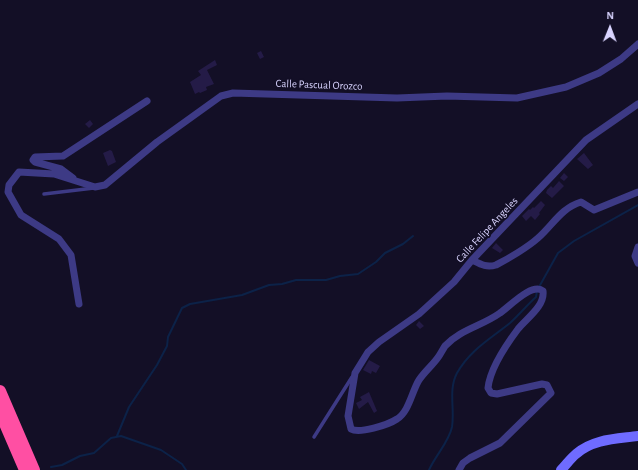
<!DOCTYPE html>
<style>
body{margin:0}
#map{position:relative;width:638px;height:470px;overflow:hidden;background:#130f26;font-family:"Alegreya Sans",sans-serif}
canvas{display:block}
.north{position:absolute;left:590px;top:8px;width:40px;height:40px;-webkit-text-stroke:3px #130f26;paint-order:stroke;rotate:1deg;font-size:11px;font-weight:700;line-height:16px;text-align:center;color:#d9d4ff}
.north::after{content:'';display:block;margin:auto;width:14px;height:18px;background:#d9d4ff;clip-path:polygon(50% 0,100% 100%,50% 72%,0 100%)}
</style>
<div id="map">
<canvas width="638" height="470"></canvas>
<div class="north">N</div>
</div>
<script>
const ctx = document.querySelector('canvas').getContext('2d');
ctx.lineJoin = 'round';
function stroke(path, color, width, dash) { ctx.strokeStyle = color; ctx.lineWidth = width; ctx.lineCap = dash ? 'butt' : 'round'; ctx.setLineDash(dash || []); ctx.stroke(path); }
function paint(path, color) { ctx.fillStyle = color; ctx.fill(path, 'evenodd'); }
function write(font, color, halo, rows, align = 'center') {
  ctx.font = font + ' "Alegreya Sans",sans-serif'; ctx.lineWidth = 3.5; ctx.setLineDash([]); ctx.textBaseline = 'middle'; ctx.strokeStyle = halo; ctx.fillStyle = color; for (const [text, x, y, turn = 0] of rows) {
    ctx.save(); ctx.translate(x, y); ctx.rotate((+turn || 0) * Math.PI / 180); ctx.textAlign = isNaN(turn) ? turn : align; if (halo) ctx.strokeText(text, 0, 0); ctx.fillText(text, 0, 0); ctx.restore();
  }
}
stroke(new Path2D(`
 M 539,287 L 558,253 L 574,241 L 638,205
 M 117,436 L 129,407 L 157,365 L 167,346 L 168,337 L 182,308 L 190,304 L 242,295 L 269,285 L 282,284 L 296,280 L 326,280 L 340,276 L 358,274 L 376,262 L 385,253 L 403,244 L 413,236
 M 51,467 L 62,465 L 80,456 L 94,453 L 111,438 L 121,436 L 161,450 L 182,464 L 186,470
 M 429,470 C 435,456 449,442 452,427 C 455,409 448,390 457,373 C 470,350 490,339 510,323 C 519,315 527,305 536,297 L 537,291`), '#0c2248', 2);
paint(new Path2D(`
 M 261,51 L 264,57 L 260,59 L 257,53 Z
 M 215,60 L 217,65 L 207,70 L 214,84 L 206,87 L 207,90 L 200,93 L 199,92 L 195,94 L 190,82 L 201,75 L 198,71 Z
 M 90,120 L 93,124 L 89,128 L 85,124 Z
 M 110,150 L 112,151 L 116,162 L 108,166 L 103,153 Z
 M 584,153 L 593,165 L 588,169 L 577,159 Z
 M 564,173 L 568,177 L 564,181 L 560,178 Z
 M 559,181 L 564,186 L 552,198 L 546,193 L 547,190 L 551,186 L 553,188 Z
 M 541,201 L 545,205 L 539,213 L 540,214 L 535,220 L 531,216 L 526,221 L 522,216 L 529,209 L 530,210 L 533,207 L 534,208 Z
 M 496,243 L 503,250 L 500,253 L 492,248 Z
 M 419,321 L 424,326 L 420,329 L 416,325 Z
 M 369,360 L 380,366 L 376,373 L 372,371 L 371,374 L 363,370 Z
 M 369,392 L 377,411 L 374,413 L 368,402 L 359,409 L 356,403 L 362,400 L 360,397 Z`), '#241b47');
stroke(new Path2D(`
 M 44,194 L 94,188
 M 314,437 L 352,377`), '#3d3a85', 3.5);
stroke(new Path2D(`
 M 73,178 L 61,169 L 35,162 L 33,160 L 35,157 L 63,156 L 147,101
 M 638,247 L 635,256 L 638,263
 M 472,260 C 480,264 486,268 496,265 C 508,259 528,247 538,238 C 553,225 561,208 581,202 L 594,210 L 638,192
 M 79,304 L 71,255 L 59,239 L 21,215 L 8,192 L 9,185 L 19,172 L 54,174 L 95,187 L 105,185 L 157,142 L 221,96 L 233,93 L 397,98 L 447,96 L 517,98 L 566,87 L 599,73 L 621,59 L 638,44
 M 459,470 L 463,463 L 470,458 L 500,443 L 551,393 L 547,385 L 542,384 L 497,394 L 491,393 L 488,388 C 490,368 506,345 518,329 C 527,318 545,306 543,291 C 532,282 509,307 500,313 C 482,326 461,329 445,346 C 443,349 441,353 439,356 C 433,365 425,371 419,380 C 412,391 409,412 397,419 C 388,425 359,434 351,429 L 348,416 L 355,373 L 368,352 L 379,342 L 419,314 L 454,282 L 472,260 L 586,140 L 638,104`), '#3d3a85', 7);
stroke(new Path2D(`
 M 561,470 C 566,465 570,459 576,454 C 593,439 616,439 638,436`), '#6f6bff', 10);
stroke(new Path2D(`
 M 0,391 L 34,470
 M 0,412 L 25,470`), '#ff4fa3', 12);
write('11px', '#d9d4ff', '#130f26', [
 ["Calle Pascual Orozco",319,85,2],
 ["Calle Felipe Angeles",487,230,-47]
]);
</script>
